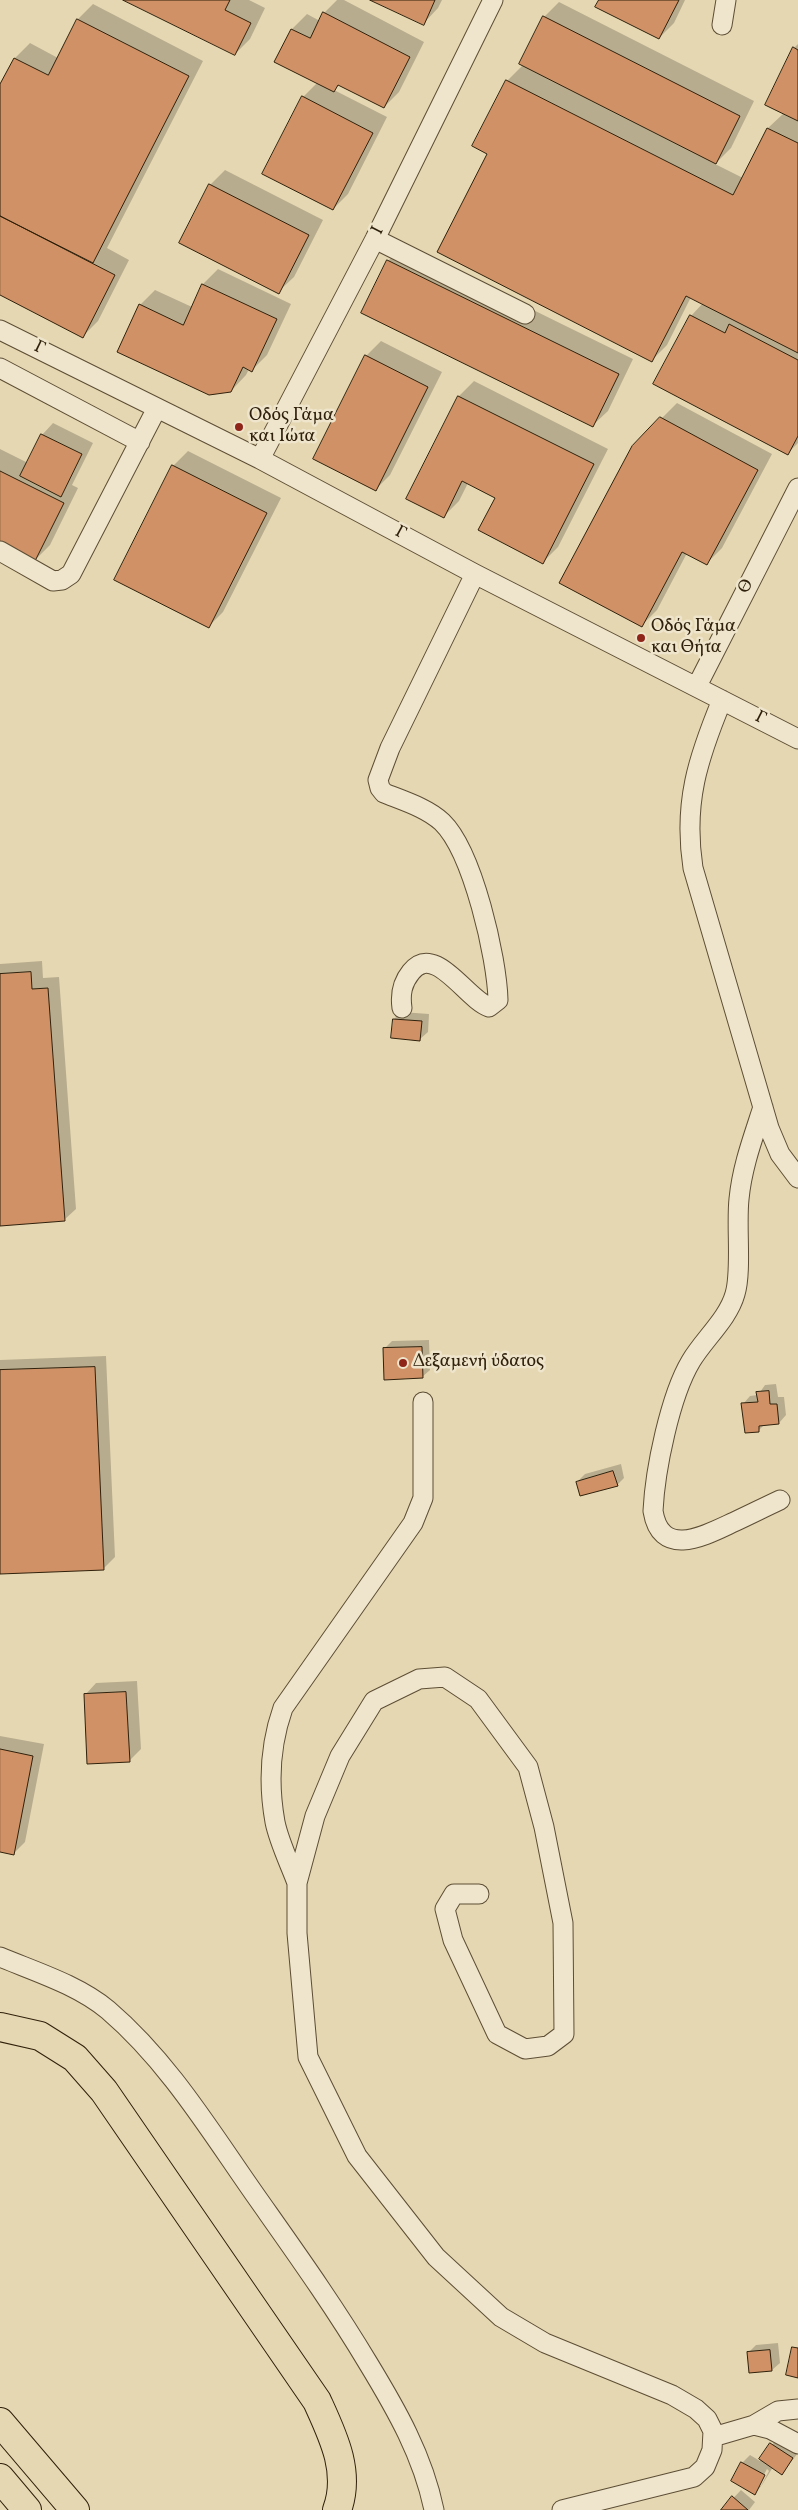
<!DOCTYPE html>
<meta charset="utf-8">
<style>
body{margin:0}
canvas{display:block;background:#e5d7b1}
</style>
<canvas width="798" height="2510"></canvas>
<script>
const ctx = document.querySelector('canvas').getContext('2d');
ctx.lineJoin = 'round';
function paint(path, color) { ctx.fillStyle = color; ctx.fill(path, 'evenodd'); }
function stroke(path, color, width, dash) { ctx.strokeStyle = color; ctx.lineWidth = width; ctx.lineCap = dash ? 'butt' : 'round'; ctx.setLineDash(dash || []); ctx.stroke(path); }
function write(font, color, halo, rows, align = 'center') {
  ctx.font = font + ' Vollkorn,serif'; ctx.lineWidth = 5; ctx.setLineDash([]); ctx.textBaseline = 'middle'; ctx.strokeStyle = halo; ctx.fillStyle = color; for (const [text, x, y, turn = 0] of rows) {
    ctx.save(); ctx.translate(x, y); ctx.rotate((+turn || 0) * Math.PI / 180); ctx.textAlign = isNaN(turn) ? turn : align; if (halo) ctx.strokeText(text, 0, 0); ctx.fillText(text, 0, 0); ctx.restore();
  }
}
paint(new Path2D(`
 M 126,0 L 249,0 L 265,8 L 250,39 L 235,54 Z
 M 337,0 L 344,0 L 424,42 L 399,92 L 384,107 L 340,84 L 334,90 L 387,117 L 348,194 L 333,209 L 303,97 L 317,83 L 276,61 L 292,29 L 307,14 L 320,21 L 324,13 Z
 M 373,0 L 442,0 L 438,8 L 423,24 Z
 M 600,0 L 685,0 L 674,23 L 659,38 Z
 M 559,2 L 754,101 L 731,148 L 715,164 L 743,178 L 768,128 L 784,113 L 794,48 L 798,44 L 798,443 L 788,453 L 691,316 L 703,303 L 691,297 L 667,345 L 652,360 L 489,153 L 507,81 L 523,65 L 544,17 Z
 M 93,4 L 203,61 L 107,248 L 129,260 L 98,321 L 83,336 L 0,293 L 0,87 L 15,58 L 30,43 L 58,58 L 78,19 Z
 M 225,170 L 323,220 L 294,277 L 278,292 L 210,185 Z
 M 403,246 L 633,359 L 608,411 L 592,426 L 388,261 Z
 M 218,269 L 291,304 L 267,355 L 252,370 L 249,369 L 246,375 L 231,391 L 140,305 L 155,290 L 192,307 L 203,284 Z
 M 381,341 L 442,372 L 390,475 L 375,490 L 366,356 Z
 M 474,381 L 608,449 L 558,547 L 543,562 L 496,497 L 468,483 L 459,501 L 444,516 L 407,498 L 459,396 Z
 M 677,403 L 772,454 L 722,548 L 707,563 L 687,553 L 657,610 L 642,625 L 633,447 Z
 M 53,423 L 93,443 L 72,485 L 78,488 L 50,545 L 35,560 L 0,542 L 0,449 L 28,463 L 42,435 Z
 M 188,451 L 281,498 L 223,612 L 208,627 L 173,466 Z
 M 42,961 L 43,978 L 59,977 L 76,1209 L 64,1220 L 0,1225 L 0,964 Z
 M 402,1012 L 429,1014 L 428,1032 L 420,1039 L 394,1019 Z
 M 429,1340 L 430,1370 L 422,1377 L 384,1349 L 392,1341 Z
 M 106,1356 L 115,1557 L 103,1569 L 0,1573 L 0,1360 Z
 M 776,1384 L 778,1397 L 784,1397 L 786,1415 L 779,1423 L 765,1424 L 759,1430 L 743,1404 L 750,1396 L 758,1395 L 765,1385 Z
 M 621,1464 L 624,1478 L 617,1485 L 577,1482 L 585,1474 Z
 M 137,1681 L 141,1749 L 129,1761 L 85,1695 L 96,1683 Z
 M 0,1736 L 44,1744 L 25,1842 L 14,1853 L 0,1851 Z
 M 778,2343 L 780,2363 L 772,2370 L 750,2372 L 748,2353 L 756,2345 Z
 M 779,2436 L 798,2453 L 782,2473 L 773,2467 L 762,2485 L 755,2493 L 742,2463 L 750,2455 L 760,2461 ZM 767,2469 L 769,2471 L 761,2486 L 758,2486 Z
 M 741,2490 L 755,2502 L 749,2510 L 722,2510 Z`), '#0003');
const building = new Path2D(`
 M 123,0 L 230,0 L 225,10 L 251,23 L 235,55 Z
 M 370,0 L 435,0 L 424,25 Z
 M 599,0 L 679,0 L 659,39 L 595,7 Z
 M 323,12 L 410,57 L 384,108 L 338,85 L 334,92 L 274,62 L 291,29 L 310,38 Z
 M 543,16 L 740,116 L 716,164 L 519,64 Z
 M 77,19 L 189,76 L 93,263 L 0,216 L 0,84 L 14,58 L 48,75 Z
 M 793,47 L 798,50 L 798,121 L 765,105 Z
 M 506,80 L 733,195 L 767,128 L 798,143 L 798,353 L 686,296 L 652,362 L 437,252 L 487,154 L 472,146 Z
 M 302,96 L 373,133 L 333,210 L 262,174 Z
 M 209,184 L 309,235 L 279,294 L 179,243 Z
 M 0,216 L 115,275 L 83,338 L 0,295 Z
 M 387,260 L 619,374 L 593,427 L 361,313 Z
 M 202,284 L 277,319 L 252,372 L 243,367 L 231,392 L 209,395 L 117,352 L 139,304 L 183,325 Z
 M 690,315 L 725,333 L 729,324 L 798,360 L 798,436 L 788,455 L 653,384 Z
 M 365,355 L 428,387 L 376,491 L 313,459 Z
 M 458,396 L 594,464 L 543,564 L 478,530 L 495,498 L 462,481 L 444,518 L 406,499 Z
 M 660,417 L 758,470 L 707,565 L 682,552 L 642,627 L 559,583 L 632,446 Z
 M 41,434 L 82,454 L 61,497 L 20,476 Z
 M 172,465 L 267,513 L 209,628 L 114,580 Z
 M 0,471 L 64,503 L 35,561 L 0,544 Z
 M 31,972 L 32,989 L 48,988 L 65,1221 L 0,1226 L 0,974 Z
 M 393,1019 L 422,1021 L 420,1041 L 391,1038 Z
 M 422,1347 L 423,1378 L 384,1380 L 383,1348 Z
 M 95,1367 L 104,1570 L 0,1574 L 0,1370 Z
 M 769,1391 L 770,1404 L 777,1404 L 779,1424 L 759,1426 L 759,1432 L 745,1433 L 741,1403 L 758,1402 L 756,1392 Z
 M 613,1471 L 618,1486 L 580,1496 L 576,1482 Z
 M 126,1692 L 130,1762 L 87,1764 L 84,1694 Z
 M 0,1749 L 33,1756 L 14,1855 L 0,1852 Z
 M 792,2347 L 798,2348 L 798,2378 L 786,2375 Z
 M 770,2350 L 772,2371 L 749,2373 L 747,2352 Z
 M 770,2443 L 793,2458 L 782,2475 L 759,2459 Z
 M 741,2462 L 765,2475 L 755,2495 L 731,2481 Z
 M 732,2496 L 748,2510 L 721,2510 Z`);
paint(building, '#cf9165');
stroke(building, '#30210c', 1);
const minor = new Path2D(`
 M 722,25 L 726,0
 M 375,239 L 525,314
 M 0,330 L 260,459 L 475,574 L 798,739
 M 0,368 L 140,442
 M 260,459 L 375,239 L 493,0
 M 0,551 L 53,581 L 62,580 L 71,574 L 157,408
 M 697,686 L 798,488
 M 722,700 C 698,758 683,803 693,868 L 769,1128 L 780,1154 L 798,1178
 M 402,1008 C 400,994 402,983 411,972 C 435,942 466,999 489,1007 L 498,1000 C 497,958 473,852 442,822 C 427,808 404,801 384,793 L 380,788 L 378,780 L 390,748 L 475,574
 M 763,1107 C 753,1138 742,1167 739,1199 C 736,1226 742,1271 735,1294 C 728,1319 704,1339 691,1361 C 670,1396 655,1470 653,1511 C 661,1560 706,1535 734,1522 C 749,1515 765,1507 780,1500
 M 297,1883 C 290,1864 279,1842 275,1822 C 268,1783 270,1745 283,1708 L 413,1523 L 423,1498 L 423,1402
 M 479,1894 L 454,1894 L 445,1909 L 453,1940 L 497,2034 L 525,2049 L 548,2046 L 564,2034 L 563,1923 L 544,1827 L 528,1767 L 478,1699 L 445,1677 L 419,1679 L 374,1701 L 340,1756 L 315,1816 L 297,1883 L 297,1933 L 308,2057 L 357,2156 L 436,2257 L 501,2317 L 545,2343 L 672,2395 L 696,2409 L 707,2419 L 713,2431 L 712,2450 L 705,2467 L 694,2477 L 562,2510
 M 0,1957 C 36,1972 78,1985 108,2010 C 170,2063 212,2134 258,2199 C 296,2253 334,2306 368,2363 C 396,2409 423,2456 434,2510
 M 754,2425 L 770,2429 L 798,2444
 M 713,2437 L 754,2425 L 778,2411 L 798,2409`);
const highway = new Path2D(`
 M 0,2027 L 40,2036 L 75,2058 L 104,2091 L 317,2401 C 333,2436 351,2472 337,2510
 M 0,2422 L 75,2510
 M 0,2478 L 27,2510`);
stroke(minor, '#5d4e35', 21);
stroke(highway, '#30210c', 30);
stroke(minor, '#eee5cc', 19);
stroke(highway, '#e5d7b1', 28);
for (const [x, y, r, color] of [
 [239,427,5,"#8f2418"],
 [641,638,5,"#8f2418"],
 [403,1363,5,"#8f2418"]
]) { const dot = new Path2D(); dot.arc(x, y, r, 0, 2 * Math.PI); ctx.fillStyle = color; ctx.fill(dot); stroke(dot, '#eee5cc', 2); }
write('18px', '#30210c', '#eee5cc', [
 ["Ι",379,231,-64],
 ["Γ",39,349,26],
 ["Γ",400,534,28],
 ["Θ",747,587,-63],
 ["Γ",760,719,27]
]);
write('18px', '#30210c', '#eee5cc', [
 ["Οδός Γάμα",249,417],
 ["και Ιώτα",249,438],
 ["Οδός Γάμα",651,628],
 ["και Θήτα",651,649],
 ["Δεξαμενή ύδατος",413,1363]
], 'left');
</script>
